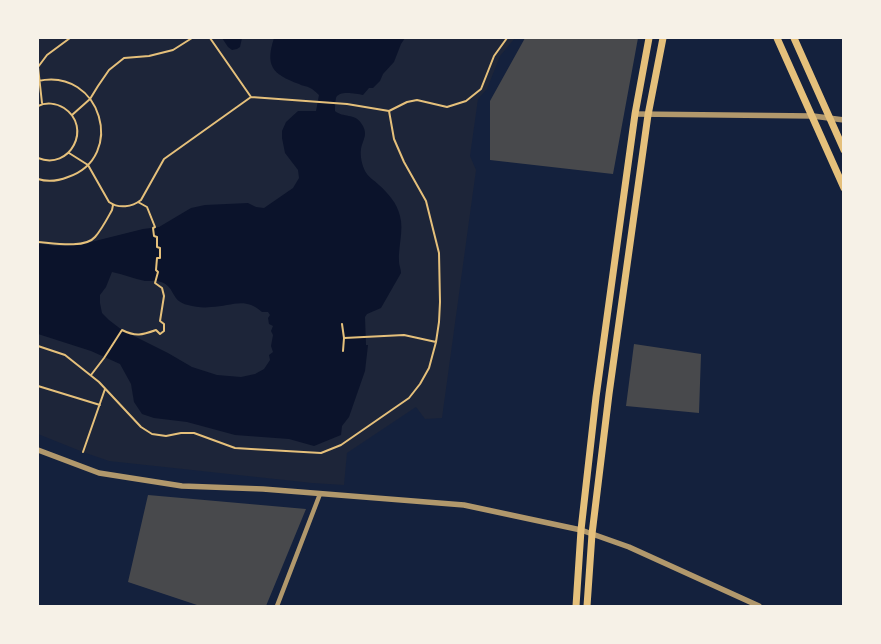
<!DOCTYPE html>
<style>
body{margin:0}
#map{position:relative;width:881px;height:644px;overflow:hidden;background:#14213d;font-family:"IBM Plex Sans",sans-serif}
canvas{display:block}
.frame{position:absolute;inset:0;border:39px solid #f6f1e7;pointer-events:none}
</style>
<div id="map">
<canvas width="881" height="644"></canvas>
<div class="frame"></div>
</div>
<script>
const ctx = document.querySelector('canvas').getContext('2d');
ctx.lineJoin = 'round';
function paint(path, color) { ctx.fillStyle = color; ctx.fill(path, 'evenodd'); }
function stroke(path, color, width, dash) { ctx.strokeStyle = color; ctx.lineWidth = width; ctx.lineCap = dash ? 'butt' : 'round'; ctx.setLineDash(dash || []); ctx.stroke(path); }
paint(new Path2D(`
 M 38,38 L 515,38 L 500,56 L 487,89 L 478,99 L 470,156 L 476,170 L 442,418 L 425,419 L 416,407 L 347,453 L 344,485 L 312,483 L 109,461 L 83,452 L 38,434 Z`), '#1d2539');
paint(new Path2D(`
 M 222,38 L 242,38 L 240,47 L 237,49 L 232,50 L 228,47 Z
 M 274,38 L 405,38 L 401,44 L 394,62 L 383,74 L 380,81 L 373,88 L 369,88 L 363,95 C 356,94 339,90 336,98 C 335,102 335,107 335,111 C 343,118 355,113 361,123 C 369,134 363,139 361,149 C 360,156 362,165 365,171 C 368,177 374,180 379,185 C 388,193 397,203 400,216 C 404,230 398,247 399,262 C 399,265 401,269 401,273 L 381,308 L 367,314 L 365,317 L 366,345 L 368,345 L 365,371 L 349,417 L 342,426 L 341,435 L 314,446 L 289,439 L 235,435 L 187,422 L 154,418 L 142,414 L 134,402 L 131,384 L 120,364 L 91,351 L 38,334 L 38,243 L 54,246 L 68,246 L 91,242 L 143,229 L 159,227 L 191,208 L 205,205 L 248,203 L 256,207 L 264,208 L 293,188 L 299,178 L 298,170 L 285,153 L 282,138 L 282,131 L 286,122 L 298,111 L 316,111 L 319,95 C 317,93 313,89 310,88 C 307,86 302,86 299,84 C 272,74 265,66 274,38 ZM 112,272 C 123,274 134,279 145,281 C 150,281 156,280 161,282 C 176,287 170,301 188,305 C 195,307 204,308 211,307 C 231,307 244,296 262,312 L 268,312 L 270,315 L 268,318 L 269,324 L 273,326 L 271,331 L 273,335 L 271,346 L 273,352 L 269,355 L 270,360 L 264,369 L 255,374 L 241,377 L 217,375 L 192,367 L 168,353 L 122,330 L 109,320 L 102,313 L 100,303 L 100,295 L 106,287 Z`), '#0b132b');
paint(new Path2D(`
 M 525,38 L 638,38 L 613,174 L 490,160 L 490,101 Z
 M 634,344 L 701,354 L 699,413 L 626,406 Z
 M 148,495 L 306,509 L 266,606 L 200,606 L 128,582 Z`), '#48494c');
stroke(new Path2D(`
 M 210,38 L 251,97
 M 38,81 C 101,67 127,157 68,177 C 58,181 47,182 38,179
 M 42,103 L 38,67 L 47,55 L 70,38
 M 38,106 C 46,102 56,103 64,108 C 93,127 70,171 38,158
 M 72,115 L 90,99 L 98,86 L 109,70 L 124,58 L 149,56 L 173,50 L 192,38
 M 69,153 L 88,165 L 109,202 C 119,209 132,207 141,200 L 164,159 L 251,97 L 347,104 L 389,111 L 407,102 L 417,100 L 447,107 L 466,101 L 481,89 L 494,56 L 507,38
 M 38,242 C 52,243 85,249 95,237 C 102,229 107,219 112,210 L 113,205
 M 342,324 L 344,338 L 343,351
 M 344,338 L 404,335 L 436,342
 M 38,346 L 65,355 L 99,382 L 141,427 L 152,434 L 166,436 L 181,433 L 194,433 L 235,448 L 251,449 L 321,453 L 341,445 L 409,398 L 420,384 L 429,368 L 436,342 L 439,322 L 440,302 L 439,253 L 426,201 L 404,162 L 394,139 L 389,111
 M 91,375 L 104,358 L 122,330 C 136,337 142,335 156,330 L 160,334 L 164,331 L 164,324 L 160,321 L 164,296 L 162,288 L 155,283 L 158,272 L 156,270 L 157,258 L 160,258 L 160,248 L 157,247 L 157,237 L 154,236 L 153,228 L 155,227 L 147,207 L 138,202
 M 38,386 L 100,405
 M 83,452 L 105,389`), '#e5c07b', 2);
stroke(new Path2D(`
 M 277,606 L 320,494`), '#b1986c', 4.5);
stroke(new Path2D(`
 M 635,114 L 813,116 L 844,120
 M 38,450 L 99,473 L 182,486 L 263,489 L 464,505 L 581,530 L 629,547 L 759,606`), '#b1986c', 5.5);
stroke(new Path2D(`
 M 777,38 L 844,188
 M 794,38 L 844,150
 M 576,606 L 581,530 L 596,397 L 635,114 L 649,38
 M 587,606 L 592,534 L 609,394 L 648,115 L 663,38`), '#e5c07b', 7);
</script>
